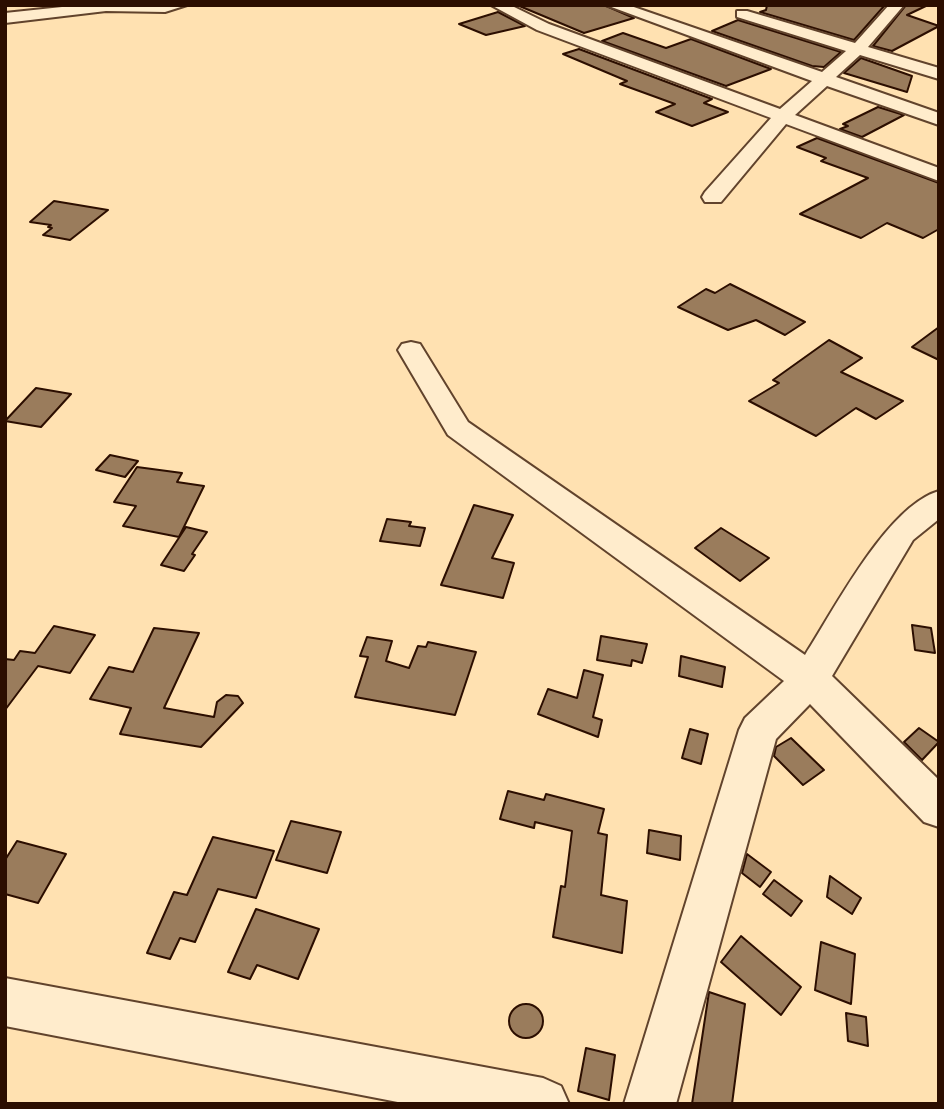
<!DOCTYPE html>
<style>
body{margin:0}
#map{position:relative;width:944px;height:1109px;overflow:hidden;background:#ffe1b1;font-family:"IM FELL French Canon",serif}
canvas{display:block}
.frame{position:absolute;inset:0;border:7px solid #2c0e00;pointer-events:none}
</style>
<div id="map">
<canvas width="944" height="1109"></canvas>
<div class="frame"></div>
</div>
<script>
const ctx = document.querySelector('canvas').getContext('2d');
ctx.lineJoin = 'round';
function paint(path, color) { ctx.fillStyle = color; ctx.fill(path, 'evenodd'); }
function stroke(path, color, width, dash) { ctx.strokeStyle = color; ctx.lineWidth = width; ctx.lineCap = dash ? 'butt' : 'round'; ctx.setLineDash(dash || []); ctx.stroke(path); }
const building = new Path2D(`
 M 517,5 L 604,5 L 634,18 L 584,33 Z
 M 767,5 L 885,5 L 854,40 L 760,12 L 766,10 Z
 M 906,5 L 928,5 L 907,15 L 939,26 L 892,51 L 873,46 Z
 M 498,12 L 525,26 L 486,35 L 459,24 Z
 M 738,20 L 841,52 L 824,67 L 812,66 L 712,31 Z
 M 623,33 L 666,48 L 691,39 L 771,69 L 726,86 L 602,41 Z
 M 579,49 L 712,99 L 704,103 L 728,112 L 692,126 L 656,112 L 675,104 L 620,84 L 627,81 L 563,54 Z
 M 861,58 L 912,76 L 907,92 L 844,73 Z
 M 878,107 L 904,115 L 862,137 L 840,129 L 848,126 L 843,124 Z
 M 817,138 L 939,183 L 939,229 L 923,238 L 887,223 L 861,238 L 800,214 L 868,178 L 821,161 L 826,158 L 797,147 Z
 M 54,201 L 108,210 L 70,240 L 43,235 L 52,228 L 48,227 L 51,225 L 30,222 Z
 M 730,284 L 762,300 L 805,322 L 785,335 L 756,320 L 728,330 L 678,307 L 706,289 L 715,293 Z
 M 939,327 L 939,360 L 912,347 Z
 M 829,340 L 862,358 L 841,372 L 903,401 L 876,419 L 856,408 L 816,436 L 749,401 L 779,383 L 773,380 Z
 M 36,388 L 71,394 L 41,427 L 5,421 Z
 M 110,455 L 138,461 L 125,477 L 96,470 Z
 M 137,467 L 182,473 L 177,482 L 204,486 L 179,537 L 123,526 L 136,506 L 114,502 Z
 M 474,505 L 513,515 L 492,558 L 514,563 L 503,598 L 441,585 Z
 M 387,519 L 411,522 L 409,526 L 425,528 L 420,546 L 380,541 Z
 M 186,527 L 207,532 L 192,554 L 195,555 L 184,571 L 161,565 Z
 M 721,528 L 769,558 L 740,581 L 695,548 Z
 M 912,625 L 931,628 L 935,653 L 915,650 Z
 M 54,626 L 95,635 L 70,673 L 38,666 L 5,710 L 5,659 L 14,660 L 20,651 L 35,653 Z
 M 154,628 L 199,633 L 164,708 L 214,717 L 217,702 L 226,695 L 238,696 L 243,703 L 201,747 L 120,734 L 131,708 L 90,699 L 109,667 L 133,672 Z
 M 601,636 L 647,644 L 642,663 L 632,660 L 631,666 L 597,660 Z
 M 367,637 L 392,641 L 386,661 L 409,668 L 418,646 L 426,647 L 428,642 L 476,652 L 455,715 L 355,697 L 368,657 L 360,656 Z
 M 681,656 L 725,667 L 722,687 L 679,676 Z
 M 584,670 L 603,675 L 593,717 L 602,720 L 598,737 L 538,714 L 548,689 L 577,698 Z
 M 919,728 L 939,742 L 922,760 L 904,742 Z
 M 690,729 L 708,734 L 701,764 L 682,758 Z
 M 791,738 L 824,770 L 803,785 L 774,756 L 776,747 Z
 M 508,791 L 544,800 L 546,794 L 604,809 L 598,833 L 607,835 L 601,895 L 627,901 L 622,953 L 553,937 L 561,886 L 565,887 L 572,831 L 535,822 L 534,828 L 500,819 Z
 M 291,821 L 341,832 L 327,873 L 276,860 Z
 M 649,830 L 681,836 L 680,860 L 647,853 Z
 M 213,837 L 274,851 L 256,898 L 218,889 L 195,942 L 180,938 L 170,959 L 147,953 L 174,892 L 187,895 Z
 M 17,841 L 66,854 L 38,903 L 5,894 L 5,860 Z
 M 747,854 L 771,872 L 760,887 L 742,873 Z
 M 830,876 L 861,898 L 852,914 L 827,897 Z
 M 774,880 L 802,901 L 791,916 L 763,894 Z
 M 256,909 L 319,929 L 298,979 L 257,965 L 250,979 L 228,972 Z
 M 741,936 L 801,987 L 781,1015 L 721,962 Z
 M 821,942 L 855,954 L 851,1004 L 815,990 Z
 M 709,992 L 745,1004 L 732,1104 L 692,1104 Z
 M509 1021a17 17 0 1 1 34 0a17 17 0 1 1-34 0Z
 M 846,1013 L 866,1017 L 868,1046 L 848,1041 Z
 M 586,1048 L 615,1055 L 609,1100 L 578,1091 Z`);
paint(building, '#9a7c5c');
stroke(building, '#2c0e00', 2);
const minor = new Path2D(`
 M 81,5 L 187,5 L 165,12 L 106,11 L 5,23 L 5,13 Z
 M 491,5 L 510,5 L 549,24 L 780,109 L 812,81 L 606,5 L 628,5 L 822,72 L 846,51 L 737,17 L 737,11 L 747,11 L 855,43 L 889,5 L 904,5 L 868,47 L 939,68 L 939,79 L 860,55 L 836,77 L 939,113 L 939,125 L 827,86 L 795,115 L 939,168 L 939,181 L 786,124 L 721,202 L 705,202 L 702,197 L 705,192 L 771,118 L 537,30 Z
 M 411,342 L 420,344 L 468,422 L 805,655 C 834,610 887,506 939,491 L 939,519 L 913,540 L 832,676 L 939,780 L 939,827 L 924,822 L 810,704 L 776,739 L 676,1104 L 624,1104 L 739,730 L 745,718 L 784,681 L 448,435 L 398,350 L 402,344 Z
 M 5,978 L 543,1078 L 561,1086 L 569,1104 L 408,1104 L 5,1026 Z`);
stroke(minor, '#61432c', 4);
paint(minor, '#ffeccc');
</script>
